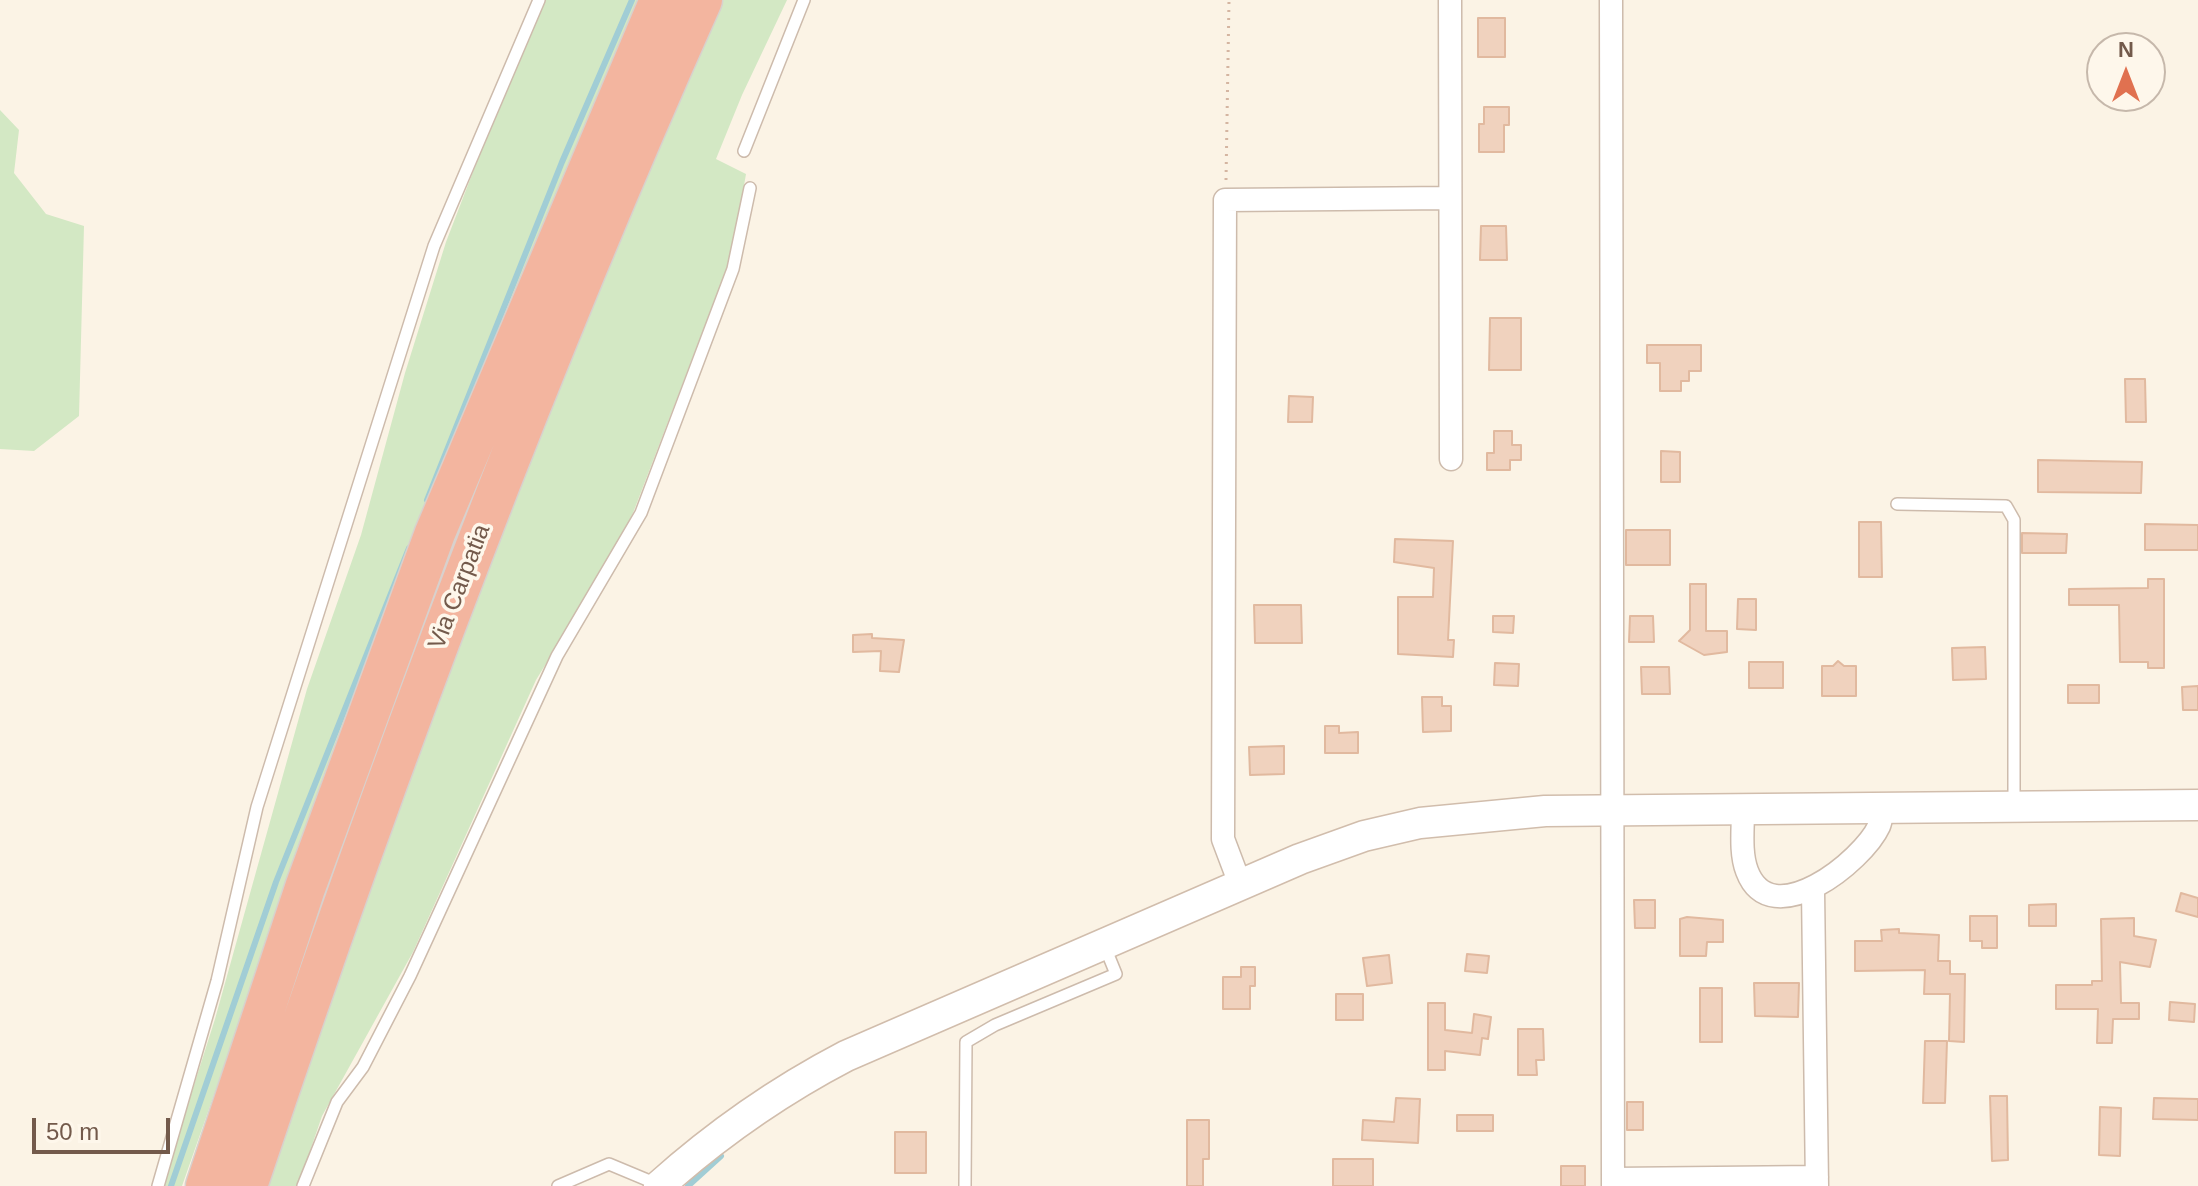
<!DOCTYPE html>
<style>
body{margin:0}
#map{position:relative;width:2198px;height:1186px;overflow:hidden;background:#fbf3e5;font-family:Arial,sans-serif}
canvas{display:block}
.north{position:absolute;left:2086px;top:32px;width:80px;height:80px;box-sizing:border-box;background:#fef7eb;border:2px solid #c6b8ab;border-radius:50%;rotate:0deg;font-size:22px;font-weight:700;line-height:32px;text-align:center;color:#735a4b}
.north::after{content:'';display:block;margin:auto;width:28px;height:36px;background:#e07150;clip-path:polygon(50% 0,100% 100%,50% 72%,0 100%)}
.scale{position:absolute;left:32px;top:1118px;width:138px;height:36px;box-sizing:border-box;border:4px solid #735a4b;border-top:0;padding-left:10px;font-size:24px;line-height:28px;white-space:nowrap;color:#735a4b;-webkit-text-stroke:6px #fef7eb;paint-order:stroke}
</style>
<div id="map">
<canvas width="2198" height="1186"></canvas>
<div class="north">N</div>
<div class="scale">50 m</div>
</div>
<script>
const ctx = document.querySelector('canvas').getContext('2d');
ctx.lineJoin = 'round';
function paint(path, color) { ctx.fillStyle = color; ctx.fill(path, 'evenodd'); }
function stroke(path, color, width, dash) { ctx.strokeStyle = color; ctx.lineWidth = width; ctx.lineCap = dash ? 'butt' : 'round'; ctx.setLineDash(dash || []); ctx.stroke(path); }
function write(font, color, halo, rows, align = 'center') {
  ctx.font = font + ' Arial,sans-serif'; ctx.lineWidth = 7; ctx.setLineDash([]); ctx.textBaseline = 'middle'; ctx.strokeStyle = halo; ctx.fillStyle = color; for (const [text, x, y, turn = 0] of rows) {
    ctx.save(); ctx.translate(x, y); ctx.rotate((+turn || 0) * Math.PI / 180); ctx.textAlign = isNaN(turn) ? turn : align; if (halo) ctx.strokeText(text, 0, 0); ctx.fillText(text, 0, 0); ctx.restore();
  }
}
paint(new Path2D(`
 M 545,0 L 639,0 L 402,559 L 182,1186 L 162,1186 L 215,1019 L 307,689 L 361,535 L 405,373 L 446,242 L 491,125 Z
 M 719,0 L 787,0 L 742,95 L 716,159 L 746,174 L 732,255 L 633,513 L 607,564 L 536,680 L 413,952 L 322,1116 L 298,1186 L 266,1186 L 454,644 Z
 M 0,110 L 19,130 L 14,173 L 46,214 L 84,226 L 79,416 L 34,451 L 0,449 Z`), '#d3e8c4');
stroke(new Path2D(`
 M 427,500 L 562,162 L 632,0
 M 171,1186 L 276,882 L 409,548
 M 688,1186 L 721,1156`), '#a1cdd5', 6);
const building = new Path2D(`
 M 1478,18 L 1505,18 L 1505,57 L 1478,57 Z
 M 1484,107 L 1509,107 L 1509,125 L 1504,125 L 1504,152 L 1479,152 L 1479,124 L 1484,124 Z
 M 1481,226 L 1506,226 L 1507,260 L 1480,260 Z
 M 1490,318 L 1521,318 L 1521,370 L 1489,370 Z
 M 1647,345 L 1701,345 L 1701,371 L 1689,371 L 1689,381 L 1681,381 L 1681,391 L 1660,391 L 1660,363 L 1647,363 Z
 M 2125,379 L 2145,379 L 2146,422 L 2126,422 Z
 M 1289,396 L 1313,397 L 1312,422 L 1288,422 Z
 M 1494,431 L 1512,431 L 1512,445 L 1521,445 L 1521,460 L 1510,460 L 1510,470 L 1487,470 L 1487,453 L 1494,453 Z
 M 1661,451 L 1680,452 L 1680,482 L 1661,482 Z
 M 2038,460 L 2142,462 L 2141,493 L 2038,492 Z
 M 1859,522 L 1881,522 L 1882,577 L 1859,577 Z
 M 2145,524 L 2198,525 L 2198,550 L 2145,550 Z
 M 1626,530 L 1670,530 L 1670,565 L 1626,565 Z
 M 2022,533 L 2067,534 L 2066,553 L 2022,553 Z
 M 1395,539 L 1453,541 L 1448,640 L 1454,640 L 1453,657 L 1398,654 L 1398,597 L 1433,597 L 1434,568 L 1394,562 Z
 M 2148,579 L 2164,579 L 2164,668 L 2148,668 L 2148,662 L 2120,662 L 2119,605 L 2069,605 L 2069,589 L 2148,588 Z
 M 1690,584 L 1706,584 L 1706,631 L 1727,631 L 1727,652 L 1704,655 L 1679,641 L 1690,630 Z
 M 1738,599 L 1756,599 L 1756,630 L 1737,629 Z
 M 1254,605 L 1301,605 L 1302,643 L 1255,643 Z
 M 1493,616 L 1514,616 L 1513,633 L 1493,632 Z
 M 1630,616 L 1653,616 L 1654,642 L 1629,642 Z
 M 872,634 L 872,638 L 904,640 L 899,672 L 880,671 L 881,651 L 853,652 L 853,635 Z
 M 1985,647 L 1986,679 L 1953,680 L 1952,648 Z
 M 1838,661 L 1844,666 L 1856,666 L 1856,696 L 1822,696 L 1822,666 L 1833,666 Z
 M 1749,662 L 1783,662 L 1783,688 L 1749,688 Z
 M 1495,663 L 1519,664 L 1518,686 L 1494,685 Z
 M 1641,667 L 1669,667 L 1670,694 L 1642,694 Z
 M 2068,685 L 2099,685 L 2099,703 L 2068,703 Z
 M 2198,686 L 2198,710 L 2183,710 L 2182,687 Z
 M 1422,697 L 1442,697 L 1442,706 L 1451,706 L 1451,731 L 1423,732 Z
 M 1325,726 L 1339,726 L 1339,733 L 1358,732 L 1358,753 L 1325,753 Z
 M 1284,746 L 1284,774 L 1250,775 L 1249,747 Z
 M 2181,893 L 2198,898 L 2198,917 L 2176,911 Z
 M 1634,900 L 1655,900 L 1655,928 L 1635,928 Z
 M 2056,904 L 2056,926 L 2029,926 L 2029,905 Z
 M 1970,916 L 1997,916 L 1997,948 L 1982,948 L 1982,941 L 1970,941 Z
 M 1687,917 L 1723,920 L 1723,942 L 1707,942 L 1706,956 L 1680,956 L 1680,919 Z
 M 2134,918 L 2134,936 L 2156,940 L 2150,967 L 2120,962 L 2121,1003 L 2139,1003 L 2139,1019 L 2113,1019 L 2112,1043 L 2097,1043 L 2098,1009 L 2056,1009 L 2056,985 L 2092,985 L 2092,981 L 2102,981 L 2101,919 Z
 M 1899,929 L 1899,933 L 1939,935 L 1938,961 L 1950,961 L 1950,974 L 1965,974 L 1964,1042 L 1949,1041 L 1950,994 L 1924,994 L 1925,970 L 1855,971 L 1855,941 L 1882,941 L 1881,930 Z
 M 1467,954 L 1489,956 L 1487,973 L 1465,971 Z
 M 1389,955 L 1392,983 L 1367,986 L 1363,958 Z
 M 1241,967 L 1255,967 L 1255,986 L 1250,986 L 1250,1009 L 1223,1009 L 1223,977 L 1241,977 Z
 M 1754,983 L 1799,983 L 1798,1017 L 1755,1016 Z
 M 1700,988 L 1722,988 L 1722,1042 L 1700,1042 Z
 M 1336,994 L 1363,994 L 1363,1020 L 1336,1020 Z
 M 2170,1002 L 2195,1004 L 2194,1022 L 2169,1020 Z
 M 1428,1003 L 1445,1003 L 1445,1030 L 1472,1033 L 1474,1014 L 1491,1017 L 1488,1039 L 1482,1038 L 1480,1055 L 1445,1051 L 1445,1070 L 1428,1070 Z
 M 1518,1029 L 1543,1029 L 1544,1060 L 1536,1060 L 1537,1075 L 1518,1075 Z
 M 1925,1041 L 1947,1041 L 1945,1103 L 1923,1103 Z
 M 1990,1096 L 2007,1096 L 2008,1160 L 1992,1161 Z
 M 1396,1098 L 1420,1099 L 1418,1143 L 1362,1140 L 1363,1120 L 1394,1122 Z
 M 2154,1098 L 2198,1099 L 2198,1120 L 2153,1119 Z
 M 1627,1102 L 1643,1102 L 1643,1130 L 1627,1130 Z
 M 2100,1107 L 2121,1108 L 2120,1156 L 2099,1155 Z
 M 1457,1115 L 1493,1115 L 1493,1131 L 1457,1131 Z
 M 1187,1120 L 1209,1120 L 1209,1159 L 1203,1159 L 1203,1186 L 1187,1186 Z
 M 895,1132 L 926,1132 L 926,1173 L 895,1173 Z
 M 1333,1159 L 1373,1159 L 1373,1186 L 1333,1186 Z
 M 1561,1166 L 1585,1166 L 1585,1186 L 1561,1186 Z`);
paint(building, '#f0d2be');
stroke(building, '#e1b99f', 2);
const lane = new Path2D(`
 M 744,151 L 804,0
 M 1897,504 L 2006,506 L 2014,520 L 2014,806
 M 158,1186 L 217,981 L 257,807 L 434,246 L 539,0
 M 303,1186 L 337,1102 L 363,1067 L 410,976 L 557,656 L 641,513 L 733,269 L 750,188
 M 558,1186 L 609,1164 L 657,1184
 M 965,1186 L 966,1042 L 995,1025 L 1116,974 L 1105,947`);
const street = new Path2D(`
 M 1450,0 L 1451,459
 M 1611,0 L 1613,1186
 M 1743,809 C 1743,829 1740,853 1747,871 C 1771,935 1863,861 1879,826 C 1881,821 1882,813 1883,808
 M 1240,884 L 1223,839 L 1225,200 L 1450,198
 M 1813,890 L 1817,1186
 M 1613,1179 L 1817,1177`);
const secondary = new Path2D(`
 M 659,1186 C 717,1134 777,1092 846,1056 L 1300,859 L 1364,836 L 1420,823 L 1545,811 L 2198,805`);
const highway = new Path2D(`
 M 206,1186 L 305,888 L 435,533 L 660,0
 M 247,1186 C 381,784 529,387 702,0`);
stroke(lane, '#cdbbac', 14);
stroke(street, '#cdbbac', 25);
stroke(secondary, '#d1bdac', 33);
stroke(highway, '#d8d1cd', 43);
stroke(new Path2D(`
 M 1226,180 L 1229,0`), '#d4b5a1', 3, [2, 6]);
stroke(lane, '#fff', 11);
stroke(street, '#fff', 22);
stroke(secondary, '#fff', 30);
stroke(highway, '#f3b59f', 40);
write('24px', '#735a4b', '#fef7eb', [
 ["Via Carpatia",460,587,-69]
]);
</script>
